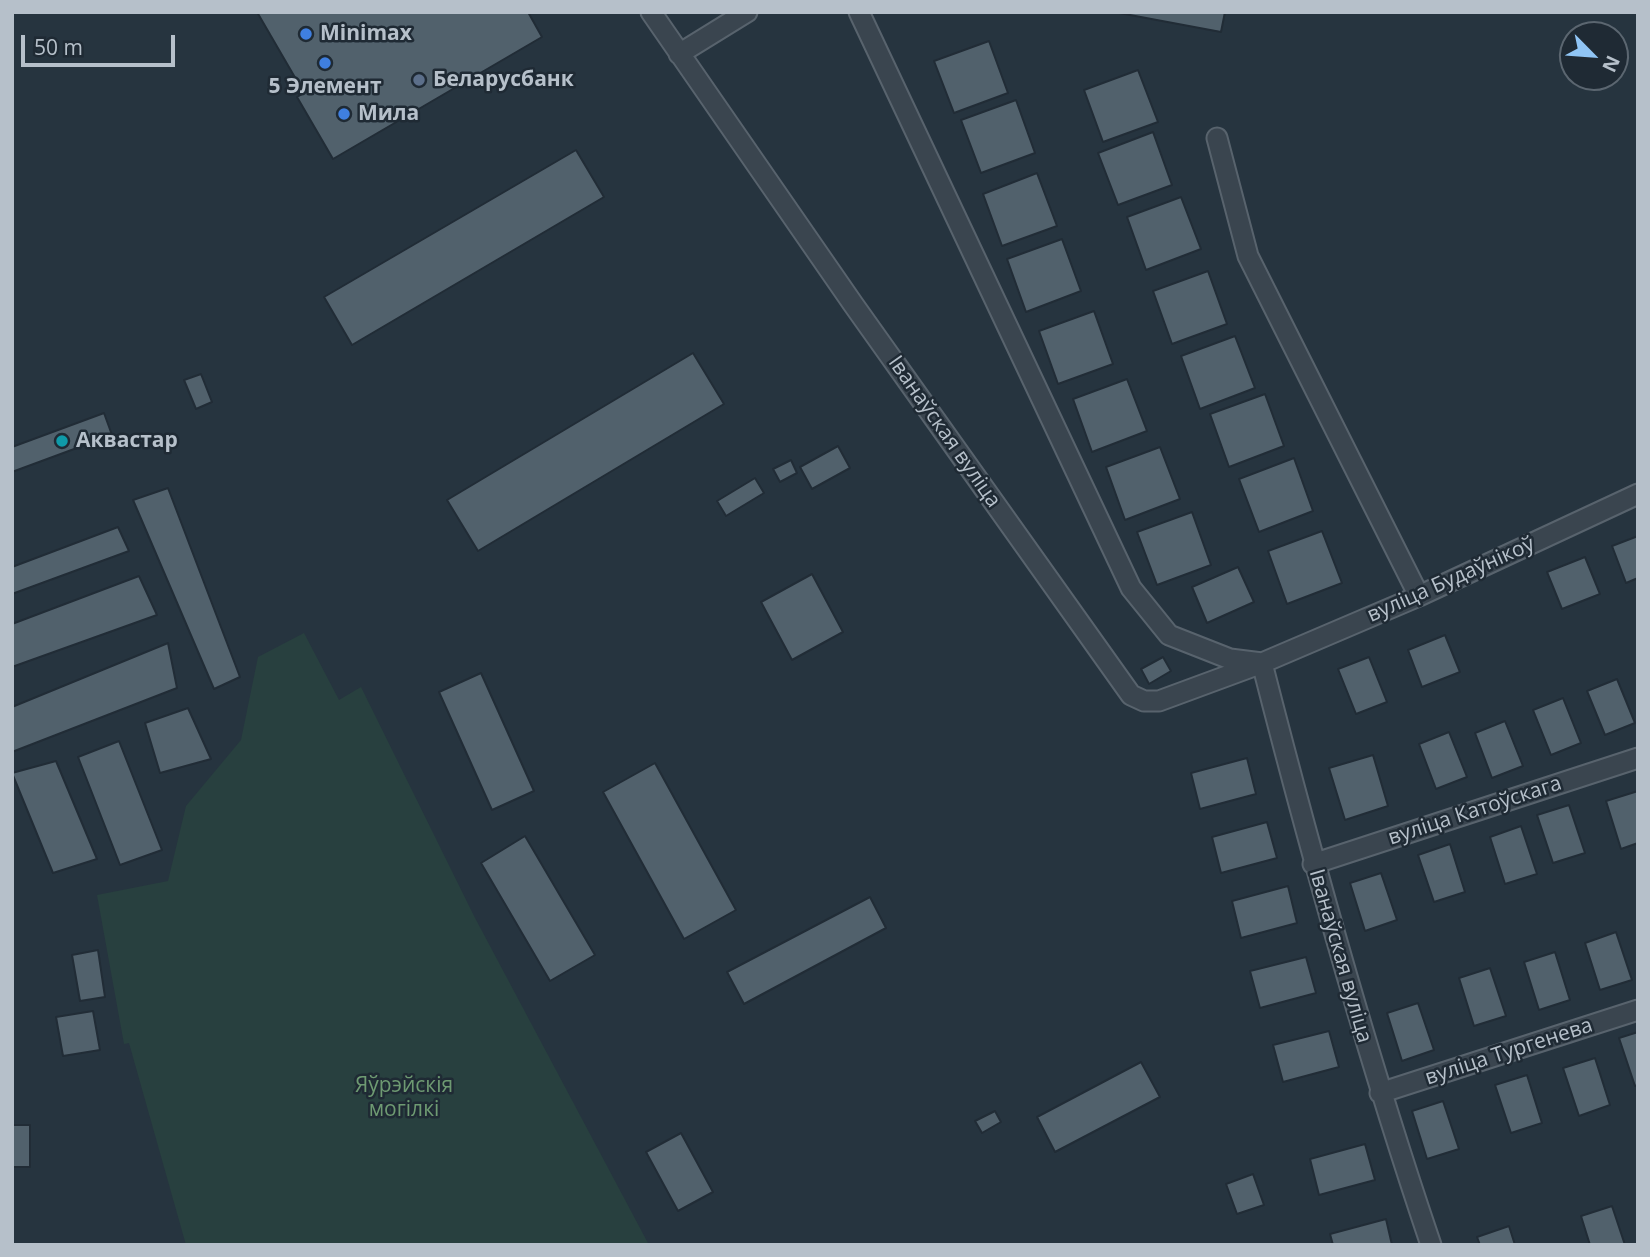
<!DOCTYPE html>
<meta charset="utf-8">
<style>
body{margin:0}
#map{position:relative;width:1650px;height:1257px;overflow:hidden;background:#26343f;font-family:"Open Sans",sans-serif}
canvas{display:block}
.frame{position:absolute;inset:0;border:14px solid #b6c0ca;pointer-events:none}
.north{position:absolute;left:1559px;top:21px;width:70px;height:70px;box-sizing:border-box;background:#1f2a34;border:2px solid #5b6670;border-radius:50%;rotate:115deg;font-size:19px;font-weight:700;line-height:28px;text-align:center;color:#b6c0ca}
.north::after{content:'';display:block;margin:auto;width:24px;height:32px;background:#90c5f5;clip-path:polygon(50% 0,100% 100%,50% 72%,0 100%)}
.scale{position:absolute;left:21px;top:35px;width:154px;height:32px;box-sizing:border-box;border:4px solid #b6c0ca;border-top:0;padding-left:9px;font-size:21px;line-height:24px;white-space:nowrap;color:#b6c0ca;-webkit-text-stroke:5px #1f2a34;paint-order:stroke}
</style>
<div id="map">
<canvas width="1650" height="1257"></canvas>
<div class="frame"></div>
<div class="north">N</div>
<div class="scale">50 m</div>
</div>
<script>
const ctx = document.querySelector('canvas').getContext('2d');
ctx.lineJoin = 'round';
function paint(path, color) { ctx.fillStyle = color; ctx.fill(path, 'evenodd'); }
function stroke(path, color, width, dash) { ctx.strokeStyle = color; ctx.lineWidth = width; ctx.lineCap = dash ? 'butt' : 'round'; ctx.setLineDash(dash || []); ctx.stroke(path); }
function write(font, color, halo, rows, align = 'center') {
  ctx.font = font + ' "Open Sans",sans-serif'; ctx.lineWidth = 5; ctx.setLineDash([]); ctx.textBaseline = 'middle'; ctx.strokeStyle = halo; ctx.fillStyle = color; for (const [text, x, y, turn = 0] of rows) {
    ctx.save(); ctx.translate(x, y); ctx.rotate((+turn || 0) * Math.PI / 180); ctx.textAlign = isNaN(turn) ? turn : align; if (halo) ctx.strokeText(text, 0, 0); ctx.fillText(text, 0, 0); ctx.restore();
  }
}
paint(new Path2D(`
 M 304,633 L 339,700 L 361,687 L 474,916 L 649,1245 L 186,1245 L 129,1043 L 124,1044 L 97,895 L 168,881 L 186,806 L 241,740 L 258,657 Z`), '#28403f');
const building = new Path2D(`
 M 257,12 L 528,12 L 542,37 L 333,159 L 297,97 L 304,93 Z
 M 1114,12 L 1225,12 L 1221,32 Z
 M 989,41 L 1008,93 L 954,113 L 934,61 Z
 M 1138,70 L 1158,122 L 1103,142 L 1084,90 Z
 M 1016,100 L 1035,153 L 981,173 L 961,120 Z
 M 1153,132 L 1172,185 L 1118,205 L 1098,153 Z
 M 576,150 L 604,197 L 352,345 L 324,297 Z
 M 1037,173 L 1057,226 L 1002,246 L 983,194 Z
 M 1181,197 L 1201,249 L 1146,270 L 1127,217 Z
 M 1062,239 L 1081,291 L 1026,312 L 1007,259 Z
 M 1208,271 L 1227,324 L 1172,344 L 1153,291 Z
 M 1094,311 L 1113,364 L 1058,384 L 1039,331 Z
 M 1235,336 L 1255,388 L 1200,409 L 1181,356 Z
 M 693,353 L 724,404 L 478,551 L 447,500 Z
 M 201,374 L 212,402 L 196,409 L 184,380 Z
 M 1127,379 L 1147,431 L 1092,452 L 1073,399 Z
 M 1265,394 L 1284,446 L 1229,467 L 1210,414 Z
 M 104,413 L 112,435 L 12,472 L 12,447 Z
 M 838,446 L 850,468 L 812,489 L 800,467 Z
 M 1160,447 L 1180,499 L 1125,520 L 1106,467 Z
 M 1294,458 L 1313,511 L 1259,532 L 1239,479 Z
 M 791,460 L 797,473 L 780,482 L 773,469 Z
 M 755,478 L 764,493 L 726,516 L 717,501 Z
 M 168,488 L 240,677 L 214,689 L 133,500 Z
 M 1192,512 L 1211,565 L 1157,585 L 1137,532 Z
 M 118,527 L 129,551 L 12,594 L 12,567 Z
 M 1322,531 L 1342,583 L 1287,604 L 1268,551 Z
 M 1638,536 L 1638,578 L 1626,583 L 1612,546 Z
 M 1585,557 L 1600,594 L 1562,609 L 1547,572 Z
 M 1238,567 L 1254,602 L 1207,623 L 1192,587 Z
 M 812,574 L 843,632 L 792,660 L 761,602 Z
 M 139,576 L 157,615 L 12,667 L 12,624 Z
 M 1445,635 L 1460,672 L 1422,687 L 1408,650 Z
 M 168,643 L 177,688 L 12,752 L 12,707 Z
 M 1163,657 L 1171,671 L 1149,684 L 1141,669 Z
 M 1369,657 L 1387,702 L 1356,714 L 1338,669 Z
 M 481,673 L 534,791 L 492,810 L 439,692 Z
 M 1617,679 L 1635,723 L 1605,735 L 1587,691 Z
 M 1563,698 L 1581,743 L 1551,755 L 1533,710 Z
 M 188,708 L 211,759 L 160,773 L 145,723 Z
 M 1505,721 L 1523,766 L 1492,778 L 1475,733 Z
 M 1449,732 L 1467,777 L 1436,789 L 1419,744 Z
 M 119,741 L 162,850 L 120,865 L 78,757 Z
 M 1373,755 L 1388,806 L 1345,820 L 1329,768 Z
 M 1247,758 L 1256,794 L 1200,809 L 1191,773 Z
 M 56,761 L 97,859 L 53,873 L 12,773 Z
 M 655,763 L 736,910 L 684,939 L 603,792 Z
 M 1638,791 L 1638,843 L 1621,849 L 1606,801 Z
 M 1569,805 L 1585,853 L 1553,863 L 1537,815 Z
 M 1267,822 L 1277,858 L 1221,873 L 1212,837 Z
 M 1521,826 L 1537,874 L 1505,884 L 1490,837 Z
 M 525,836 L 595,955 L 550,981 L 481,863 Z
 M 1450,844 L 1465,892 L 1434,902 L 1418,855 Z
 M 1381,873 L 1397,920 L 1365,931 L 1350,883 Z
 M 1288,886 L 1297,923 L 1241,938 L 1232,901 Z
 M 870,897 L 886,928 L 744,1004 L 727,972 Z
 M 1616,932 L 1632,980 L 1600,990 L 1585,943 Z
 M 98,950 L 105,997 L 80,1001 L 72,955 Z
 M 1555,952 L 1570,1000 L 1539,1010 L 1524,962 Z
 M 1306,957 L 1316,993 L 1260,1008 L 1250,971 Z
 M 1490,968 L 1506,1016 L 1474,1026 L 1459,978 Z
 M 1418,1003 L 1434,1050 L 1402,1061 L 1387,1013 Z
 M 93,1011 L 100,1050 L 63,1056 L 56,1017 Z
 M 1329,1031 L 1339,1067 L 1283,1082 L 1273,1045 Z
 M 1638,1032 L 1638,1085 L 1635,1086 L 1619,1038 Z
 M 1595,1058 L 1610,1105 L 1579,1116 L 1563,1068 Z
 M 1141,1062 L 1160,1097 L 1055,1152 L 1037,1117 Z
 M 1527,1075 L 1542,1123 L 1511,1133 L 1495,1085 Z
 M 1443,1101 L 1459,1149 L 1427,1159 L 1412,1111 Z
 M 995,1111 L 1001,1122 L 982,1133 L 975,1121 Z
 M 12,1125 L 30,1125 L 30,1167 L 12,1167 Z
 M 681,1133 L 713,1192 L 678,1211 L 646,1152 Z
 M 1365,1144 L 1375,1180 L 1319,1195 L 1310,1159 Z
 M 1253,1174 L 1264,1205 L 1237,1214 L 1226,1184 Z
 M 1612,1206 L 1625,1245 L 1590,1245 L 1581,1216 Z
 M 1386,1219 L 1392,1245 L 1333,1245 L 1330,1234 Z
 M 1509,1226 L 1515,1245 L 1480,1245 L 1477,1237 Z`);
paint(building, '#51616c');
stroke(building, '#212c36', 2);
const minor = new Path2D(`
 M 651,12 L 853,304 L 1131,695 L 1144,701 L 1159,701 L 1262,663 C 1312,859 1366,1053 1431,1245
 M 859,12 L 1131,588 L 1169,635 L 1230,659 L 1262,663 L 1419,596 L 1638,494
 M 679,54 L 747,12
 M 1217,138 L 1248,256 L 1419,596
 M 1313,864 L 1638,758
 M 1380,1093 L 1638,1010`);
stroke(minor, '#58636d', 23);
stroke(minor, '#3a454f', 19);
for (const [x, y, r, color] of [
 [306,34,7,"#3f7fe0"],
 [325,63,7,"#3f7fe0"],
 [419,80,7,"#5c6f8a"],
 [344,114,7,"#3f7fe0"],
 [62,441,7,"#0f9aa8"]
]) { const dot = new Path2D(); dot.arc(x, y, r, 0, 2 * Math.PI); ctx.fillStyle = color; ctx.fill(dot); stroke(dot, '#1f2a34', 2.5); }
write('bold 21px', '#b6c0ca', '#1f2a34', [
 ["Minimax",320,34],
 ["Беларусбанк",433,80],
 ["5 Элемент",325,87,"center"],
 ["Мила",358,114],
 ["Аквастар",76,441]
], 'left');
write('21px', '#b6c0ca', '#1f2a34', [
 ["Іванаўская вуліца",944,432,55],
 ["вуліца Будаўнікоў",1451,580,-24],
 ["вуліца Катоўскага",1475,811,-18],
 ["Іванаўская вуліца",1340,956,74],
 ["вуліца Тургенева",1509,1052,-18]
]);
write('21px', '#6e9a72', '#1f2a34', [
 ["Яўрэйскія",404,1086],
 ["могілкі",404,1110]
]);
</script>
